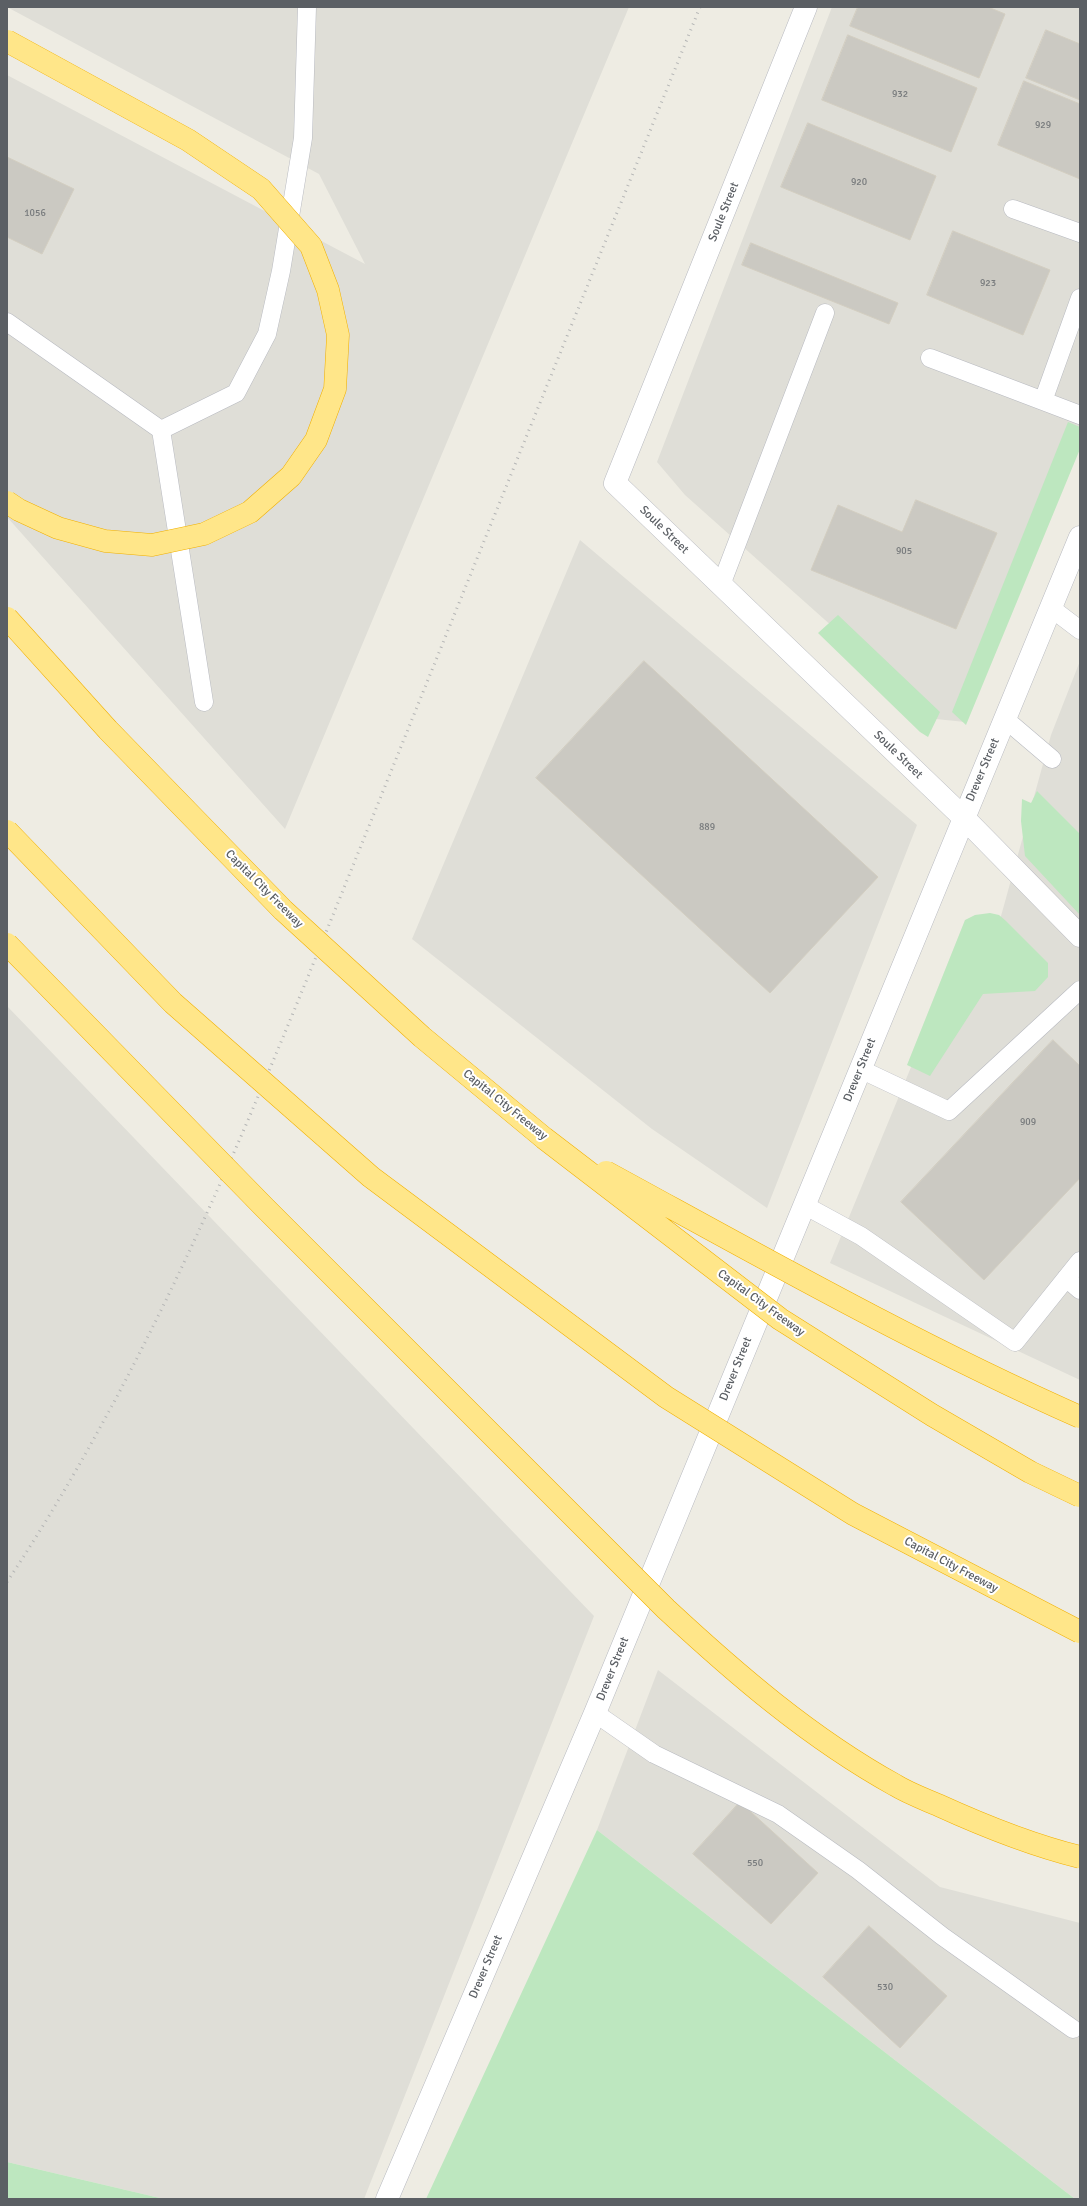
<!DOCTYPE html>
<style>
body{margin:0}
#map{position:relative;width:1087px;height:2206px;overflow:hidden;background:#eeece3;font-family:Signika,sans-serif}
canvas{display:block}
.frame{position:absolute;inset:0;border:8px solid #5b5f64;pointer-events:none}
</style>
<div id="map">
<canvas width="1087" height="2206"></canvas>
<div class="frame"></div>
</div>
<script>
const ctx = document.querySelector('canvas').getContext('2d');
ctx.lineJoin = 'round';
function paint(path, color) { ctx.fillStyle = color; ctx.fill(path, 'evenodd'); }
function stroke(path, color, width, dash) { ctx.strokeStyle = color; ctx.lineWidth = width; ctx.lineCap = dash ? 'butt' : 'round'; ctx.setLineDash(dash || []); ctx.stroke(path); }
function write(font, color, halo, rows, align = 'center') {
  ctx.font = font + ' Signika,sans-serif'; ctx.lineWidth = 4; ctx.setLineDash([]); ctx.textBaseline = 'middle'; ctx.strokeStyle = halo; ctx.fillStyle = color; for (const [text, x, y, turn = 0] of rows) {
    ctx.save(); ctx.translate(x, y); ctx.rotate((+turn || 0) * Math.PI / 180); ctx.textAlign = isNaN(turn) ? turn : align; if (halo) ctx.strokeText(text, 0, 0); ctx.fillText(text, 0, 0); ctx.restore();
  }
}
paint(new Path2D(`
 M 7,7 L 629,7 L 285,829 L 7,517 L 7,75 L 365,264 L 319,174 Z
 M 832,7 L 1080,7 L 1080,435 L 965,722 L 936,719 L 685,495 L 657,462 Z
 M 580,540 L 917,825 L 767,1208 L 652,1129 L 412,939 Z
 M 1080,661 L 1080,1380 L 830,1263 L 952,968 L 998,927 L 1051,735 Z
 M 7,1006 L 594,1616 L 364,2199 L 164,2199 L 7,2162 Z
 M 658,1670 L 940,1887 L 1080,1923 L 1080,2199 L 1075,2199 L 597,1830 Z`), '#dfded7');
paint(new Path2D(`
 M 1068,422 L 1080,427 L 1080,449 L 966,725 L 952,712 Z
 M 838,615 L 940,712 L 928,737 L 920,732 L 818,633 Z
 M 1037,791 L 1080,834 L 1080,915 L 1025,856 L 1021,821 L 1022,799 L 1031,803 Z
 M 990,913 L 999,915 L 1006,921 L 1048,963 L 1048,977 L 1035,991 L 983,994 L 930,1076 L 907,1065 L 965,920 L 975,915 Z
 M 597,1830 L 1075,2199 L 426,2199 Z
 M 7,2162 L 164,2199 L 7,2199 Z`), '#bde7bf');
const building = new Path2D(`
 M 858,7 L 988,7 L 1005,14 L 979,78 L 850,26 Z
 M 1046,30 L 1080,44 L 1080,100 L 1026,78 Z
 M 848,35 L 977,88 L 951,152 L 822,100 Z
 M 1024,81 L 1080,104 L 1080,179 L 998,145 Z
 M 808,123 L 936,176 L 910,240 L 781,187 Z
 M 7,157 L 74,189 L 42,254 L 7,237 Z
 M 953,231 L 1050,270 L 1023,335 L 927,295 Z
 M 751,243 L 898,303 L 889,324 L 742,265 Z
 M 916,500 L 997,533 L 956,629 L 811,570 L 838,505 L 902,532 Z
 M 644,661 L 878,877 L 770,993 L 536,778 Z
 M 1053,1040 L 1080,1066 L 1080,1178 L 984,1280 L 901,1202 Z
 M 740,1802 L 818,1873 L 771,1924 L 693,1854 Z
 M 869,1926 L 947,1996 L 900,2048 L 823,1977 Z`);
paint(building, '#cbc9c2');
stroke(building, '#d3cec1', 1);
const service = new Path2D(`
 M 1013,209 L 1080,233
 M 7,322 L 161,430 L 236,393 L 267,334 L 281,271 L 303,138 L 307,7
 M 930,358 L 1080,415
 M 1043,401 L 1080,298
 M 161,430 L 204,702
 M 721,585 L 825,313
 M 1051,608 L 1080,630
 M 1005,719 L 1052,759
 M 860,1069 L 949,1111 L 1080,990
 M 804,1205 L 861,1236 L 1015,1342 L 1080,1261
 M 1066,1278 L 1080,1290
 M 595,1713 L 654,1754 L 778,1814 L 858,1870 L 942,1936 L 1073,2029`);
const minor = new Path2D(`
 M 806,7 L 615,483 L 964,818 L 1080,936
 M 387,2199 L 595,1713 L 1080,537`);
stroke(service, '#b8bac0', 19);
stroke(minor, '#b8bac0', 23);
stroke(service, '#fff', 18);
stroke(minor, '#fff', 22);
stroke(new Path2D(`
 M 7,1582 C 162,1348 264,1085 369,826 C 479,553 590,280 700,7`), '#b4b5b5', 3, [1, 5]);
const motorwayBridge = new Path2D(`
 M 7,41 L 188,140 L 261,189 L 311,246 L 328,290 L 338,335 L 335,389 L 316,440 L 291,476 L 250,512 L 204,534 L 152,545 L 105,541 L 58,528 L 19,510 L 7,502
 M 7,618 L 108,730 L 283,910 L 422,1037 L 544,1138 L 780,1319 L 932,1415 L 1030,1472 L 1080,1496
 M 7,831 L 173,1003 L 371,1177 L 666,1397 L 853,1514 L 1080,1632
 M 7,944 L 264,1207 L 666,1609 C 736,1674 810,1738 895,1785 C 908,1793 924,1799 938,1805 C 984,1826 1031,1845 1080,1857
 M 606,1172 C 762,1257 917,1345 1080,1417`);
stroke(motorwayBridge, '#f1b000', 23, []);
stroke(motorwayBridge, '#ffe689', 22);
write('10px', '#777a7c', null, [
 ["932",900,94],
 ["929",1043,125],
 ["920",859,182],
 ["1056",35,213],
 ["923",988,283],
 ["905",904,551],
 ["889",707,827],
 ["909",1028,1122],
 ["550",755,1863],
 ["530",885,1987]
]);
write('12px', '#5b5f64', '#fff', [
 ["Soule Street",724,212,-68],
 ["Soule Street",664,530,44],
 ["Soule Street",898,755,44],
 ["Drever Street",983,770,-67],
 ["Capital City Freeway",264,889,45],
 ["Drever Street",860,1070,-68],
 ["Capital City Freeway",505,1105,39],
 ["Capital City Freeway",761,1303,36],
 ["Drever Street",736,1369,-68],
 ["Capital City Freeway",951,1565,28],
 ["Drever Street",613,1669,-68],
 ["Drever Street",486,1967,-67]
]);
</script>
